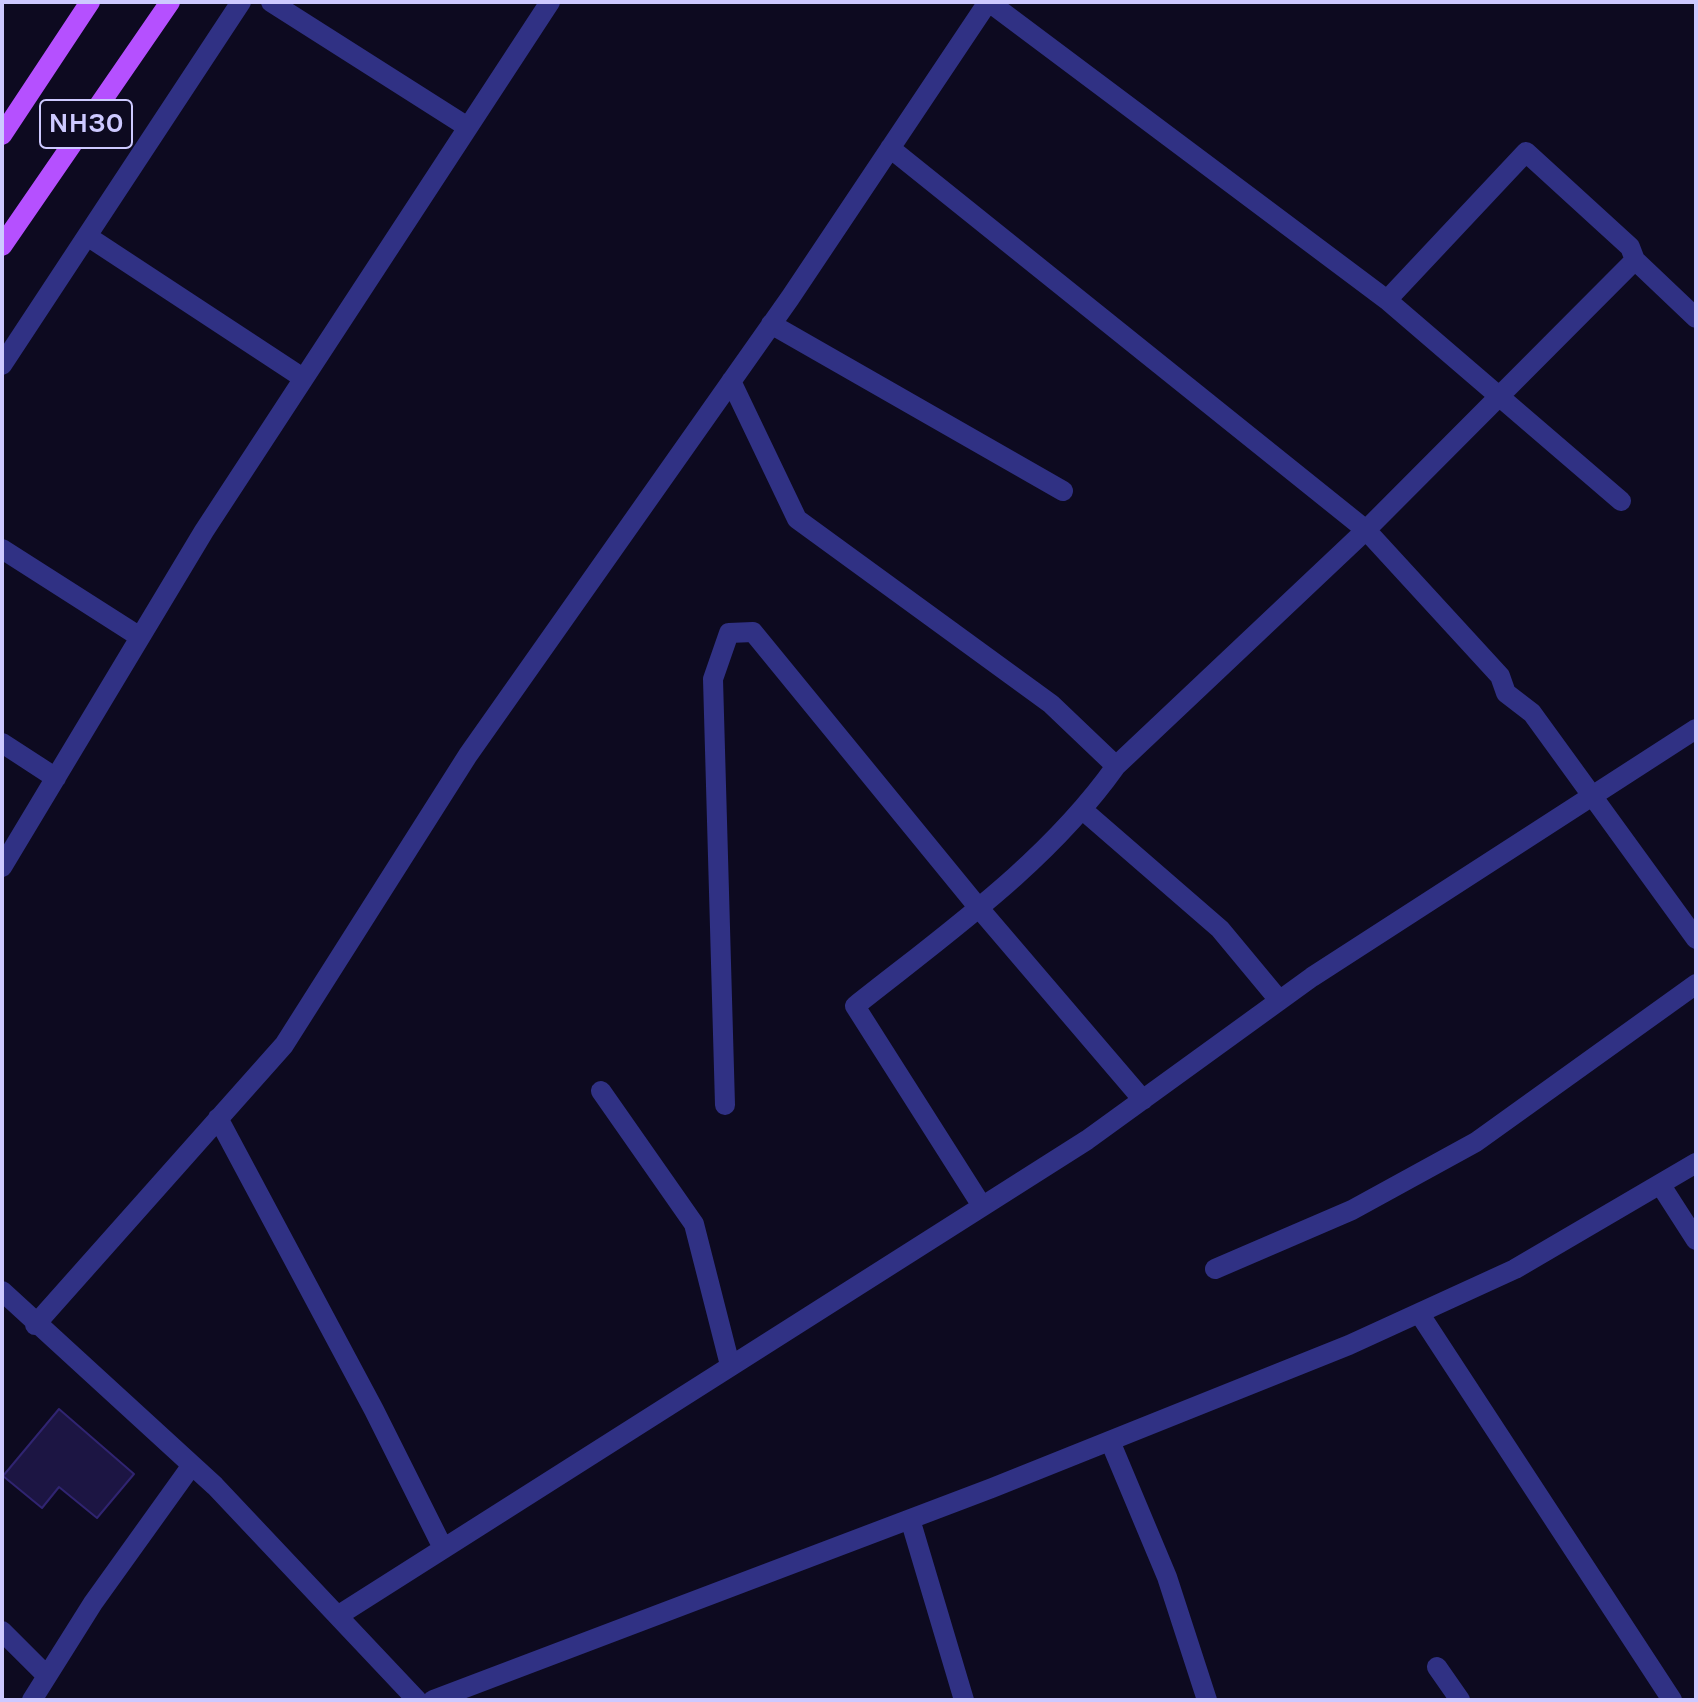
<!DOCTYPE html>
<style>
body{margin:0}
#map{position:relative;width:1698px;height:1702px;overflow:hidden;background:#0d0a20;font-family:Karla,sans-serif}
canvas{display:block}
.frame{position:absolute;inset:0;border:4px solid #cdc9ff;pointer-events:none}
</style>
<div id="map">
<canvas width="1698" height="1702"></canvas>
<div class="frame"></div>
</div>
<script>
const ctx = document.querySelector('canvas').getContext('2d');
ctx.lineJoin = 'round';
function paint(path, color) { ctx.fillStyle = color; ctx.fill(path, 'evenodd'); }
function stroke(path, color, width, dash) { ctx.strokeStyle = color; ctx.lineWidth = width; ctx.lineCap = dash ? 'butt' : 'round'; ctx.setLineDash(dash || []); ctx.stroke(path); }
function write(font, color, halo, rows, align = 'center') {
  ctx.font = font + ' Karla,sans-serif'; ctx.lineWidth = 6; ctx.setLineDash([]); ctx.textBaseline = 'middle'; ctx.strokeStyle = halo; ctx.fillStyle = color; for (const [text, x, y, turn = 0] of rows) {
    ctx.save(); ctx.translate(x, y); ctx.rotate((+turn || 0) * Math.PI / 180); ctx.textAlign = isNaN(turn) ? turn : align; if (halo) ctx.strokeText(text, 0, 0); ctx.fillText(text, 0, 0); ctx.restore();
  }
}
const building = new Path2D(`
 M 59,1409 L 134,1474 L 97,1518 L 59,1487 L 42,1508 L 3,1476 Z`);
paint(building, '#1c1543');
stroke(building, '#302471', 2);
stroke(new Path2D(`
 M 271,2 L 466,126
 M 989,2 L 1387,300 L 1621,501
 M 890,148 L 1366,530 L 1500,676 L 1506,693 L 1532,713 L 1696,939
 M 87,236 L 303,378
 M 1387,300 L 1526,152 L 1630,247 L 1635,260 L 1696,318
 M 771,324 L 1063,491
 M 2,365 L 241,2
 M 731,381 L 797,519 L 1051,704 L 1116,766
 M 2,549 L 140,637
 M 2,743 L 56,778
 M 1084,811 L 1220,929 L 1279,1000
 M 2,867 L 204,531 L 550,2
 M 601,1091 L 694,1224 L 730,1365
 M 725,1105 L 713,679 L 729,633 L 753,632 L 978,907 L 1143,1100
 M 218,1118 L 374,1410 L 443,1548
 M 1660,1184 L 1696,1240
 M 982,1206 L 855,1006 C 947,933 1048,862 1116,766 L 1366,530 L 1635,260
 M 1215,1269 L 1352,1210 L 1476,1142 L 1696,984
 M 2,1291 L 215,1486 L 417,1700
 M 1419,1313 L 1672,1700
 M 35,1325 L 284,1045 L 468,755 L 790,298 L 988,2
 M 1110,1441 L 1167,1577 L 1207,1700
 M 910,1519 L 964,1700
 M 339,1615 L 1087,1140 L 1312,977 L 1696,729
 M 2,1631 L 47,1676
 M 1437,1667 L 1460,1700
 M 32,1700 L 93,1603 L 192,1465
 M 433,1700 L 992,1488 L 1349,1345 L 1515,1269 L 1696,1163`), '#303184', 20);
stroke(new Path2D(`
 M 2,135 L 90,2
 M 2,246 L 170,2`), '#b550ff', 20);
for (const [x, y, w] of [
 [86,124,92]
]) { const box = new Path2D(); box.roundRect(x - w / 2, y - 24, w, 48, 6); ctx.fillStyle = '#0d0a20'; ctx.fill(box); stroke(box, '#cdc9ff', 2); }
write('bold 28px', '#cdc9ff', null, [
 ["NH30",86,124]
]);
</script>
